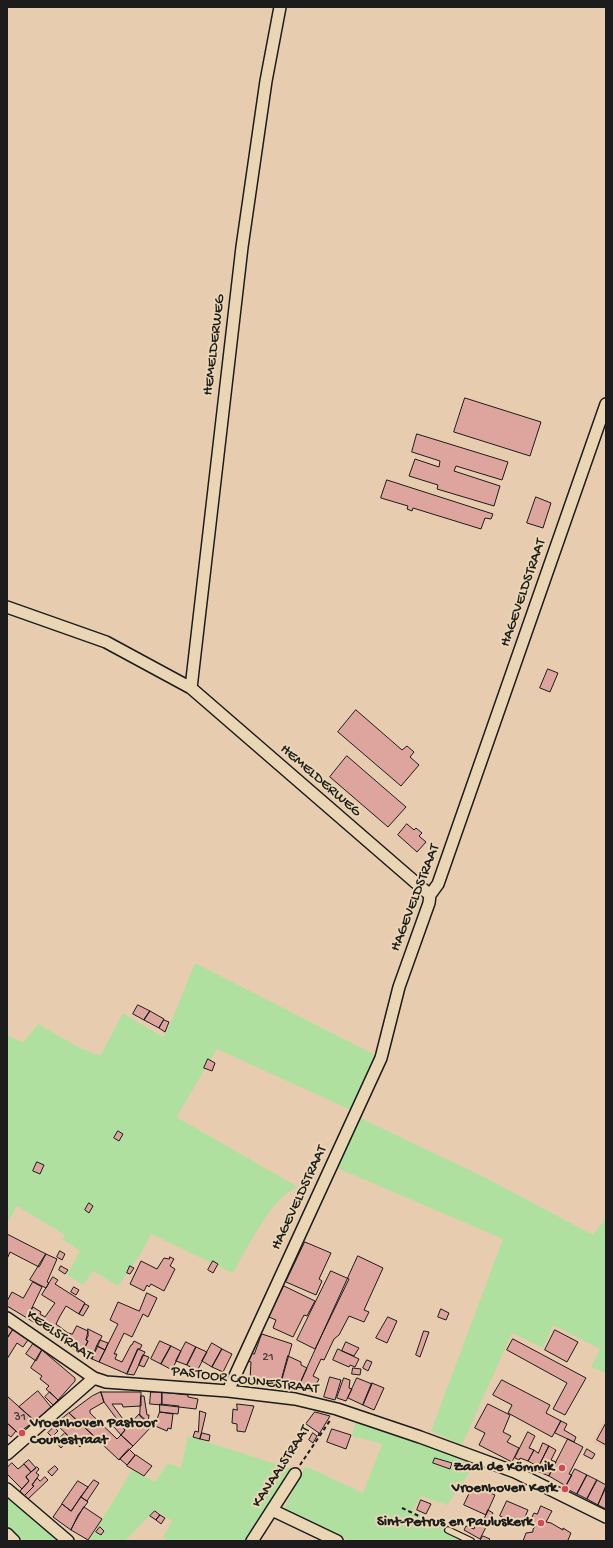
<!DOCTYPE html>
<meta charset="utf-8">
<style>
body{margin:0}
#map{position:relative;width:613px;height:1548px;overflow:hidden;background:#e8ccb0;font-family:"Gochi Hand",sans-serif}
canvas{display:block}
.frame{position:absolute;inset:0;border:8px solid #1c1c1c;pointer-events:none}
</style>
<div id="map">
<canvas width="613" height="1548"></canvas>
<div class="frame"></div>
</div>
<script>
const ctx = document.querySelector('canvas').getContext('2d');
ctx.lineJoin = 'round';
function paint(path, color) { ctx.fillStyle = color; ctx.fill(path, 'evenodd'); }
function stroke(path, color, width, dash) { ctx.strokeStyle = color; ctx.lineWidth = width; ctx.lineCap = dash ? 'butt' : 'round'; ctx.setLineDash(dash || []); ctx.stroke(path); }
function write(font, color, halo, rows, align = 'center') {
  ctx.font = font + ' "Gochi Hand",sans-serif'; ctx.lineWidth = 4; ctx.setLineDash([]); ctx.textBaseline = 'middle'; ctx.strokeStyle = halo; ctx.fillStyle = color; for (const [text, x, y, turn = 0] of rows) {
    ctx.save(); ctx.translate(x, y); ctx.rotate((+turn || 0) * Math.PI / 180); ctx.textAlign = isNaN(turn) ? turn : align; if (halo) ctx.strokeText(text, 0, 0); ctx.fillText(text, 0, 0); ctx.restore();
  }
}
paint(new Path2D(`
 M 606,1417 L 606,1449 L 593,1442 Z`), '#e5c0ab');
paint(new Path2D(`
 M 195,963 L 377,1056 L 353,1111 L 217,1049 L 177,1116 L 178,1118 L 298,1187 C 270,1198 248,1248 233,1273 L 151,1234 L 140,1255 L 118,1286 L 93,1271 L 83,1285 L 67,1275 L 80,1251 L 62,1239 L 65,1235 L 17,1206 L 7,1224 L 7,1035 L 23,1043 L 38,1024 L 80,1048 L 100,1056 L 123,1013 L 163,1037 L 172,1020 Z
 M 360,1118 L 484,1177 L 593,1235 L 606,1218 L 606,1373 L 591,1367 L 600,1349 L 553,1325 L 543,1348 L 512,1333 L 462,1445 L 431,1431 L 503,1239 L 337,1168 Z
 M 355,1422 L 476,1463 L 447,1505 L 421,1496 L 412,1511 L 477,1541 L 350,1541 L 284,1509 L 305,1466 L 363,1493 L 382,1444 L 352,1436 Z
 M 188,1436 L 295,1470 L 256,1529 L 245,1541 L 168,1541 L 163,1537 L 172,1521 L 155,1510 L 125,1541 L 89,1541 L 132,1470 L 155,1482 L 168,1463 L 181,1468 Z
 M 7,1497 L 42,1523 L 59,1541 L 21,1541 L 7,1527 Z`), '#b0e0a0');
const building = new Path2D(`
 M 465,398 L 541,422 L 530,456 L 454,432 Z
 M 417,434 L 508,462 L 502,480 L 456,466 L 454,471 L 500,486 L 494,506 L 437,489 L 438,485 L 409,476 L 415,459 L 439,467 L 440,461 L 412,452 Z
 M 387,480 L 493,514 L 491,519 L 485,518 L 481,529 L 413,508 L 412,511 L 407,509 L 408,506 L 381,498 Z
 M 536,497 L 551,503 L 543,528 L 527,523 Z
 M 548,669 L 558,673 L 550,692 L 540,688 Z
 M 356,710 L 402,750 L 407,746 L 414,752 L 410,757 L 419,765 L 401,786 L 338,732 Z
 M 347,756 L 406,807 L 388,827 L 330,777 Z
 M 407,824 L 414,830 L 416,828 L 422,833 L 419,836 L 426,842 L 417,852 L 398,835 Z
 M 138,1005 L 150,1011 L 144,1020 L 133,1014 Z
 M 150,1011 L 164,1019 L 159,1028 L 144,1020 Z
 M 164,1020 L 169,1022 L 165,1032 L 159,1028 Z
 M 208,1059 L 215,1063 L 212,1071 L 204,1068 Z
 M 118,1131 L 123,1134 L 119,1141 L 114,1138 Z
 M 37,1162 L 44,1165 L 40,1174 L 33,1171 Z
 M 89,1203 L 93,1206 L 89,1213 L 85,1210 Z
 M 7,1234 L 46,1254 L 39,1267 L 10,1252 L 7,1259 Z
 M 305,1242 L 331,1253 L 319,1279 L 322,1281 L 316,1295 L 286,1282 Z
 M 60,1251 L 65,1254 L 62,1260 L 57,1257 Z
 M 46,1254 L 57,1259 L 47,1282 L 49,1283 L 46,1288 L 30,1280 Z
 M 358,1256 L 383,1268 L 364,1310 L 369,1312 L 364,1322 L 349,1316 L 339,1335 L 334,1339 L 324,1360 L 321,1359 L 313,1376 L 319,1379 L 312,1392 L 299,1386 Z
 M 170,1257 L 174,1259 L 170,1266 L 175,1269 L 164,1291 L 151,1284 L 149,1287 L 147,1285 L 144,1291 L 130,1284 L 141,1261 L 157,1269 L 164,1258 L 169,1259 Z
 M 213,1261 L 218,1264 L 213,1273 L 208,1270 Z
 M 61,1266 L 68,1270 L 65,1274 L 59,1270 Z
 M 130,1266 L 134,1268 L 130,1274 L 127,1273 Z
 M 331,1271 L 349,1279 L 315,1349 L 297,1340 Z
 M 53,1277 L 58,1280 L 55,1284 L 85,1303 L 79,1314 L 66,1306 L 60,1316 L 56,1324 L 68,1333 L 63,1341 L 27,1318 L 33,1307 L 41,1312 L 40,1314 L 45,1317 L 55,1303 L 42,1295 Z
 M 33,1282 L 42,1287 L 27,1318 L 7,1306 L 7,1301 L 12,1292 L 23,1298 Z
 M 284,1286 L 315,1301 L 307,1316 L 304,1315 L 293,1337 L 273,1328 L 276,1320 L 269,1317 Z
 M 74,1287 L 79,1290 L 76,1295 L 71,1292 Z
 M 147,1293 L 157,1298 L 148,1317 L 143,1314 L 132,1337 L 124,1333 L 114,1354 L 117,1354 L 115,1359 L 122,1362 L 131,1345 L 132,1345 L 134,1341 L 142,1345 L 140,1349 L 138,1349 L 127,1374 L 99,1362 L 118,1324 L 110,1320 L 118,1302 L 139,1311 Z
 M 85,1304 L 89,1306 L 83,1316 L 79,1314 Z
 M 441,1309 L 449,1313 L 446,1320 L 438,1317 Z
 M 388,1317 L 397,1321 L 387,1343 L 376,1338 Z
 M 7,1326 L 13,1329 L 7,1338 Z
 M 77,1326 L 88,1331 L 86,1340 L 88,1341 L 82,1353 L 62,1343 L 68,1333 L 72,1334 Z
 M 88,1329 L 102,1336 L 92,1359 L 82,1353 L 88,1341 L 86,1340 L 88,1336 Z
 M 13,1330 L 28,1340 L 23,1347 L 17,1343 L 7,1359 L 7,1339 Z
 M 555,1330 L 578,1342 L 567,1362 L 545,1350 Z
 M 424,1331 L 429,1332 L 420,1357 L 416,1355 Z
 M 262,1334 L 292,1344 L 280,1386 L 250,1379 L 251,1362 L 247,1361 L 250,1353 L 254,1354 Z
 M 513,1339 L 586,1378 L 565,1415 L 553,1409 L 567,1383 L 507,1350 Z
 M 100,1340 L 108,1343 L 105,1350 L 97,1346 Z
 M 160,1341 L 171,1346 L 161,1364 L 151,1359 Z
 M 186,1342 L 196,1347 L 187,1365 L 176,1361 Z
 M 346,1342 L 359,1348 L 354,1356 L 342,1351 Z
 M 212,1343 L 222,1349 L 212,1367 L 202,1361 Z
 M 33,1344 L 42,1350 L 36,1361 L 26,1354 Z
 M 97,1346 L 105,1350 L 99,1362 L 92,1359 Z
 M 171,1346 L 181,1351 L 172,1370 L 161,1364 Z
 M 196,1347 L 207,1352 L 197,1371 L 187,1365 Z
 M 138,1349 L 145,1352 L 134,1375 L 127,1374 Z
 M 222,1349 L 232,1354 L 223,1372 L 212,1367 Z
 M 338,1349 L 359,1359 L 355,1367 L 350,1365 L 349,1367 L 333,1360 Z
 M 42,1350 L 75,1378 L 75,1381 L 58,1400 L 46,1389 L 49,1386 L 40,1379 L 42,1376 L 31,1368 Z
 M 143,1355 L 149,1357 L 144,1367 L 139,1365 Z
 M 288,1356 L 301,1362 L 301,1365 L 307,1368 L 299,1386 L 292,1383 L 291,1385 L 288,1384 L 280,1386 Z
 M 367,1360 L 372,1362 L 368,1371 L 363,1368 Z
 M 353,1368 L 361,1369 L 360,1375 L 352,1374 Z
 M 330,1377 L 341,1380 L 335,1400 L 324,1397 Z
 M 344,1378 L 350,1380 L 349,1388 L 352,1389 L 346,1401 L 337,1398 Z
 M 357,1378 L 372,1384 L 363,1405 L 348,1398 Z
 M 502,1380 L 550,1405 L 546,1413 L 561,1421 L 552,1437 L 508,1413 L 512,1405 L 493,1395 Z
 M 372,1383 L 384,1388 L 374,1410 L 363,1405 Z
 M 38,1391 L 51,1407 L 35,1421 L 19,1407 Z
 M 50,1392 L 58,1400 L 53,1405 L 45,1397 Z
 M 101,1392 L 141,1392 L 141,1406 L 123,1407 L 122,1404 L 112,1404 L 128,1426 L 139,1414 L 152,1426 L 133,1446 L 121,1435 L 125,1430 L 104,1402 Z
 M 101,1392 L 104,1402 L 90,1410 L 90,1413 L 117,1439 L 121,1435 L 133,1446 L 119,1460 L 69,1413 L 92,1396 Z
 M 151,1392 L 162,1392 L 162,1405 L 150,1404 Z
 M 162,1392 L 188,1395 L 188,1397 L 198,1399 L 196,1409 L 162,1405 Z
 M 7,1396 L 35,1421 L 18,1433 L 7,1423 Z
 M 141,1396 L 144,1396 L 147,1415 L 149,1415 L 148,1423 L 140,1416 Z
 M 160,1404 L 179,1406 L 178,1414 L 160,1412 Z
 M 237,1404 L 254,1406 L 245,1432 L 237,1431 L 237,1424 L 232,1423 L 233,1409 L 237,1410 Z
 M 488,1404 L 510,1415 L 503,1432 L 511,1436 L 507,1442 L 519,1448 L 512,1462 L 479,1445 L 485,1433 L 475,1428 Z
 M 200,1411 L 206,1413 L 200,1439 L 193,1437 L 195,1431 L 198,1432 Z
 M 160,1412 L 173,1414 L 171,1429 L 168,1428 L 167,1431 L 155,1426 Z
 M 315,1412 L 330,1416 L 318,1436 L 319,1433 L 306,1424 Z
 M 69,1413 L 93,1435 L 80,1447 L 56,1424 Z
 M 561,1421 L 567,1424 L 564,1430 L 576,1437 L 574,1442 L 555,1433 Z
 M 7,1423 L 16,1431 L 11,1437 L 7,1434 Z
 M 120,1423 L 125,1430 L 121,1435 L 114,1427 Z
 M 606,1423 L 606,1445 L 597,1440 Z
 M 54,1427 L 58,1431 L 52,1437 L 48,1433 Z
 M 332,1429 L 351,1435 L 346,1449 L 327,1442 Z
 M 528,1432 L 535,1436 L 529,1448 L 534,1450 L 528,1461 L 520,1458 L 519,1460 L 515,1458 Z
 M 65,1433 L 70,1438 L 61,1448 L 56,1442 Z
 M 202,1433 L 210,1435 L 209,1441 L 200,1439 Z
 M 313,1433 L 317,1436 L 313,1443 L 309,1440 Z
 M 568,1439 L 583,1447 L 569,1474 L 572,1475 L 566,1486 L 549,1476 Z
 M 543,1443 L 549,1446 L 537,1469 L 534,1468 L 535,1465 L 528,1461 L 534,1450 L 538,1453 Z
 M 549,1446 L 556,1450 L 551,1460 L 556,1462 L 549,1476 L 537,1471 Z
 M 129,1449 L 135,1455 L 127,1465 L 120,1459 Z
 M 587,1449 L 595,1454 L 592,1459 L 584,1455 Z
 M 136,1455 L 152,1466 L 144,1476 L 127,1466 Z
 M 435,1458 L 452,1463 L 450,1469 L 433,1463 Z
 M 29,1460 L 36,1468 L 31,1472 L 24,1464 Z
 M 12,1463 L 18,1469 L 24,1464 L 31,1472 L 26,1477 L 29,1481 L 22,1489 L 7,1474 L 7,1468 Z
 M 55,1466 L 58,1469 L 52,1476 L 48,1472 Z
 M 37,1467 L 39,1469 L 36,1473 L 39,1475 L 32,1485 L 34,1486 L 24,1496 L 20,1491 L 29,1481 L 26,1477 Z
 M 575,1469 L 587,1475 L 577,1494 L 565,1488 Z
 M 587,1475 L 597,1480 L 587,1499 L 577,1494 Z
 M 45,1477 L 48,1480 L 28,1499 L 24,1496 L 34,1486 L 32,1485 L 37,1478 L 40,1481 Z
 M 94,1480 L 99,1483 L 87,1501 L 81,1497 Z
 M 597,1480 L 606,1485 L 598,1505 L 587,1499 Z
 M 78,1481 L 88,1487 L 71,1511 L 62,1504 Z
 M 473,1486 L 495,1495 L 486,1515 L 464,1505 Z
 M 606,1488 L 606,1509 L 598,1505 Z
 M 81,1497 L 88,1502 L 78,1515 L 71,1530 L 53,1517 L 62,1504 L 71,1511 Z
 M 421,1500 L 431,1504 L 426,1514 L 417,1510 Z
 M 507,1501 L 528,1510 L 521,1526 L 500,1516 Z
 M 541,1506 L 552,1511 L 546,1522 L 551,1523 L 563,1530 L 563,1528 L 571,1533 L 568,1540 L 571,1541 L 523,1541 L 526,1533 L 533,1532 L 533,1529 L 536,1526 L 530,1521 L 534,1513 L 537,1514 Z
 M 84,1507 L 102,1519 L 88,1540 L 71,1530 Z
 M 488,1510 L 493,1513 L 480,1539 L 464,1530 L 466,1526 L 474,1529 L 476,1524 L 471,1521 L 473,1517 L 483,1521 Z
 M 155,1511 L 160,1515 L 156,1520 L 150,1516 Z
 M 160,1515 L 165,1518 L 161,1524 L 156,1520 Z
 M 100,1527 L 104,1531 L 101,1535 L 96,1532 Z
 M 483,1536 L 490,1539 L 488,1541 L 480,1541 Z`);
paint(building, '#dea49e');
stroke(building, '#1c1c1c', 1);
const service = new Path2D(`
 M 448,1530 L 471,1541`);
const minor = new Path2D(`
 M 7,607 L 106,642 L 191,688 L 430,895
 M 191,688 L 242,247 L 266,81 L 280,7
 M 7,1318 L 94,1378
 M 228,1391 L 381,1058 L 399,987 L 429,903 L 430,895 L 438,884 L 606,404
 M 7,1454 L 94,1378 L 106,1382 L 228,1391 L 295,1399 L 337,1409 L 420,1437 L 515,1472 L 606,1517
 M 7,1489 L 68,1541
 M 272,1510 L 337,1541
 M 7,1534 L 14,1541
 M 252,1541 L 295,1474`);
stroke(service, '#1c1c1c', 8);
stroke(minor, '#1c1c1c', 14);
stroke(new Path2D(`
 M 300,1465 L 331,1419
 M 402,1508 L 442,1527`), '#1c1c1c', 2, [4, 3]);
stroke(service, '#ead6b4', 5.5);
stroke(minor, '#ead6b4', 11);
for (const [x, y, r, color] of [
 [22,1433,4,"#d1495b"],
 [562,1468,4,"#d1495b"],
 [565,1489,4,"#d1495b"],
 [541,1523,4,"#d1495b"]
]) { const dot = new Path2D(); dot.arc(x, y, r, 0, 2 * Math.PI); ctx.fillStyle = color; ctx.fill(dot); stroke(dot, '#ead6b4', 1.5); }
write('13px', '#4c3e3c', null, [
 ["21",268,1358],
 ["31",20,1418]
]);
write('15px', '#1c1c1c', '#ead6b4', [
 ["HEMELDERWEG",215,345,-83],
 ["HAGEVELDSTRAAT",524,593,-71],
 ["HEMELDERWEG",320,781,41],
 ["HAGEVELDSTRAAT",416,898,-69],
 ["HAGEVELDSTRAAT",300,1198,-65],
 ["KEELSTRAAT",59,1336,35],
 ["PASTOOR COUNESTRAAT",245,1381,7],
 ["KANAALSTRAAT",282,1467,-57]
]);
write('bold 15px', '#1c1c1c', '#ead6b4', [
 ["Vroenhoven Pastoor",30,1424,"left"],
 ["Counestraat",30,1441,"left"],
 ["Zaal de Kömmik",554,1468],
 ["Vroenhoven Kerk",557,1489],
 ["Sint-Petrus en Pauluskerk",533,1523]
], 'right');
</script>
